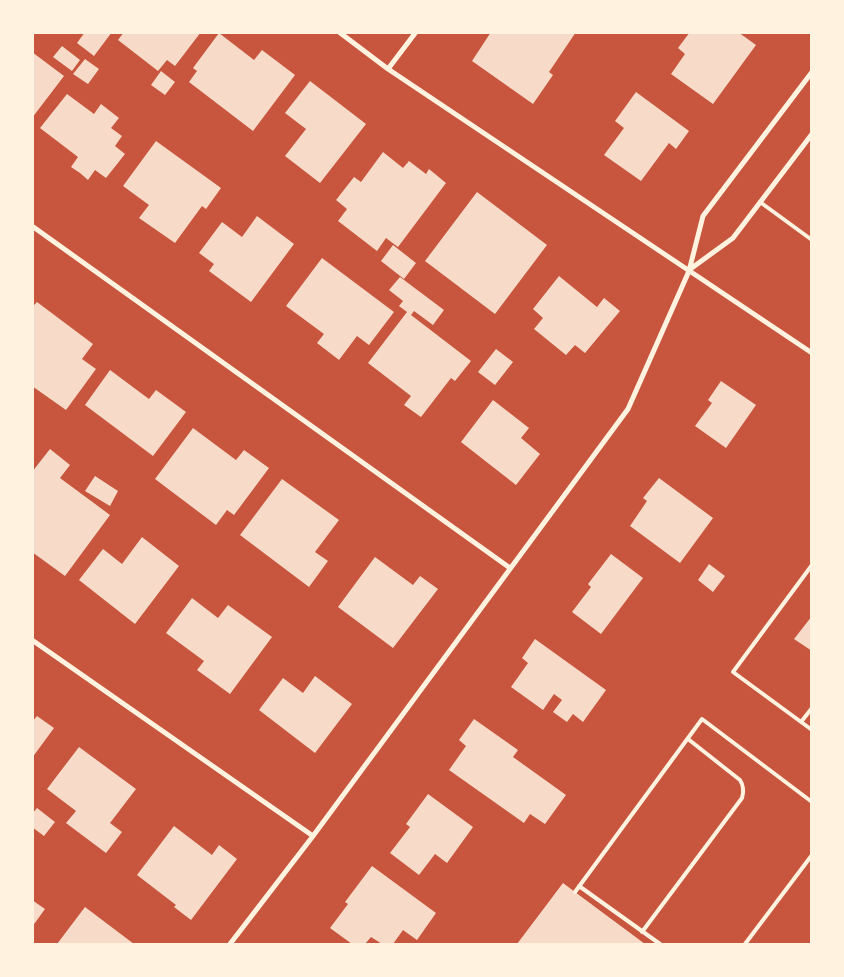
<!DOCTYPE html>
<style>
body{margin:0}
#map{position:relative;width:844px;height:977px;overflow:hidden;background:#c8553d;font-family:"Work Sans",sans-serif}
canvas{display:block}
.frame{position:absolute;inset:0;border:34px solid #fff3e0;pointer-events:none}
</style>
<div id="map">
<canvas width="844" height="977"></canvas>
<div class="frame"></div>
</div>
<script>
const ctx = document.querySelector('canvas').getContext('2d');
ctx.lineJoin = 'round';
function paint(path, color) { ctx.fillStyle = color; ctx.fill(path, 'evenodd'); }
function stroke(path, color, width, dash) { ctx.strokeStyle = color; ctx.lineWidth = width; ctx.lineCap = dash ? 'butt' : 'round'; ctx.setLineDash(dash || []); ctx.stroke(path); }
paint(new Path2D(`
 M 85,32 L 112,32 L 94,56 L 77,43 Z
 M 124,32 L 201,32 L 175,66 L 167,60 L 158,71 L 118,40 Z
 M 491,32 L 576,32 L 549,72 L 553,75 L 533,104 L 472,61 Z
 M 690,32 L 738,32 L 756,45 L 713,104 L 671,74 L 685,54 L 678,48 Z
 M 219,33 L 254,60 L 262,50 L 295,75 L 253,131 L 189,82 L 197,71 L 193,68 Z
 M 62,46 L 80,60 L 72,71 L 53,57 Z
 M 32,52 L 64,76 L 32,118 Z
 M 85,59 L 99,69 L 88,84 L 73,74 Z
 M 161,71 L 175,82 L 165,95 L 151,85 Z
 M 310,81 L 366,124 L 320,183 L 285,156 L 306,129 L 285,113 Z
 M 636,92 L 689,131 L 676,149 L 669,143 L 641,181 L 604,155 L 624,128 L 615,121 Z
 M 67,94 L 94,114 L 101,104 L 119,118 L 111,128 L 122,136 L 115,146 L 125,154 L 106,178 L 95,170 L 88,180 L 80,173 L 71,167 L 78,157 L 40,128 Z
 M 156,141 L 221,188 L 206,209 L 202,206 L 175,243 L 139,218 L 149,205 L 123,186 Z
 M 383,152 L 403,168 L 409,161 L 426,174 L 429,169 L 446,183 L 398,247 L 386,238 L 377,251 L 338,221 L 347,209 L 336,200 L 354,177 L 361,182 Z
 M 477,192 L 547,245 L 495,314 L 425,261 Z
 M 257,216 L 294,244 L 251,302 L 209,271 L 214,264 L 199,253 L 222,222 L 242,237 Z
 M 393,245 L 416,263 L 404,279 L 381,261 Z
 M 322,258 L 394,312 L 369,345 L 357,336 L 339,360 L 317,343 L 324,334 L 286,306 Z
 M 559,276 L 597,307 L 604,298 L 620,311 L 585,353 L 575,345 L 566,355 L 534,329 L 543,318 L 533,309 Z
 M 400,277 L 444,310 L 433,325 L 414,311 L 411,315 L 471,361 L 455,381 L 451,378 L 421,417 L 404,405 L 411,396 L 368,363 L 407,312 L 399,306 L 403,301 L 389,290 Z
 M 37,302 L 93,344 L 82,359 L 96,369 L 66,410 L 32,386 L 32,307 Z
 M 496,349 L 513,362 L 495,385 L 478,372 Z
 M 110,370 L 149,399 L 156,390 L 186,412 L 153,456 L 85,405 Z
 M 721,381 L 756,405 L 726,448 L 695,426 L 712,403 L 708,400 Z
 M 493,400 L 529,428 L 521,438 L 540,454 L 516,485 L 461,442 Z
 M 193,428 L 236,460 L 244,450 L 269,468 L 234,515 L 227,510 L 216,525 L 155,479 Z
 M 50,449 L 70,465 L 60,478 L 110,515 L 65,576 L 32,552 L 32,472 Z
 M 95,476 L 118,491 L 110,506 L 85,491 Z
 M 659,478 L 713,518 L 680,563 L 630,526 L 647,501 L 643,498 Z
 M 282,479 L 339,520 L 315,552 L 328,561 L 309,587 L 240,535 Z
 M 142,537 L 179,566 L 135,624 L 79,580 L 103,549 L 122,564 Z
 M 611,554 L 643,578 L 601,634 L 572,612 L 591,587 L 588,584 Z
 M 375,557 L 413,585 L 420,576 L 438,589 L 393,648 L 338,607 Z
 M 709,564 L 725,576 L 713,592 L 698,580 Z
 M 192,598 L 218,618 L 228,605 L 272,637 L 230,694 L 197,670 L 204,661 L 166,633 Z
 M 812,616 L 812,651 L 794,639 Z
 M 535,639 L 606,690 L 583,722 L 573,714 L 567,722 L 553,712 L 562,700 L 554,694 L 543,710 L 511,687 L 528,663 L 522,658 Z
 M 315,676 L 352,704 L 315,753 L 259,710 L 283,678 L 303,693 Z
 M 37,716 L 54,728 L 32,758 L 32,722 Z
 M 474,719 L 518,750 L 513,757 L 566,795 L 545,824 L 530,814 L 524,823 L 449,770 L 466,746 L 459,740 Z
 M 79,747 L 136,789 L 110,823 L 122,832 L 106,853 L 66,823 L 76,811 L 47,789 Z
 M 428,794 L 473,827 L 447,863 L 435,854 L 419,875 L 390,853 L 410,827 L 406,824 Z
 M 37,808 L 55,822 L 44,836 L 32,827 L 32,814 Z
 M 174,826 L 212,855 L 219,845 L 237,859 L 191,920 L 174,907 L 176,905 L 137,875 Z
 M 372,866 L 436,913 L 417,940 L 403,930 L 393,944 L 382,944 L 371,937 L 365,944 L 352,944 L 330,928 L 348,904 L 345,902 Z
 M 563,883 L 575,892 L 645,944 L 517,944 Z
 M 32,900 L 45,909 L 32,927 Z
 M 85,907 L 134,944 L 57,944 Z`), '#f7dbc8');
stroke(new Path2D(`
 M 760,202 L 812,240
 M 812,565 L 733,672 L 812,730
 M 801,722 L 812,708
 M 579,886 L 660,944
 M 575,892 L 702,719 L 812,802
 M 642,932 L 742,798 C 744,791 744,786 740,780 L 688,739
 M 745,944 L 812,855`), '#fff3e0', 4);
stroke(new Path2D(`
 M 339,32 L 388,69 L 812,353
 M 388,69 L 416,32
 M 32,226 L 510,568
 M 689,270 L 733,238 L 812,134
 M 32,640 L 313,836
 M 230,944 L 313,836 L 628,409 L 689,271 L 703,216 L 812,72`), '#fff3e0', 5);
</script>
